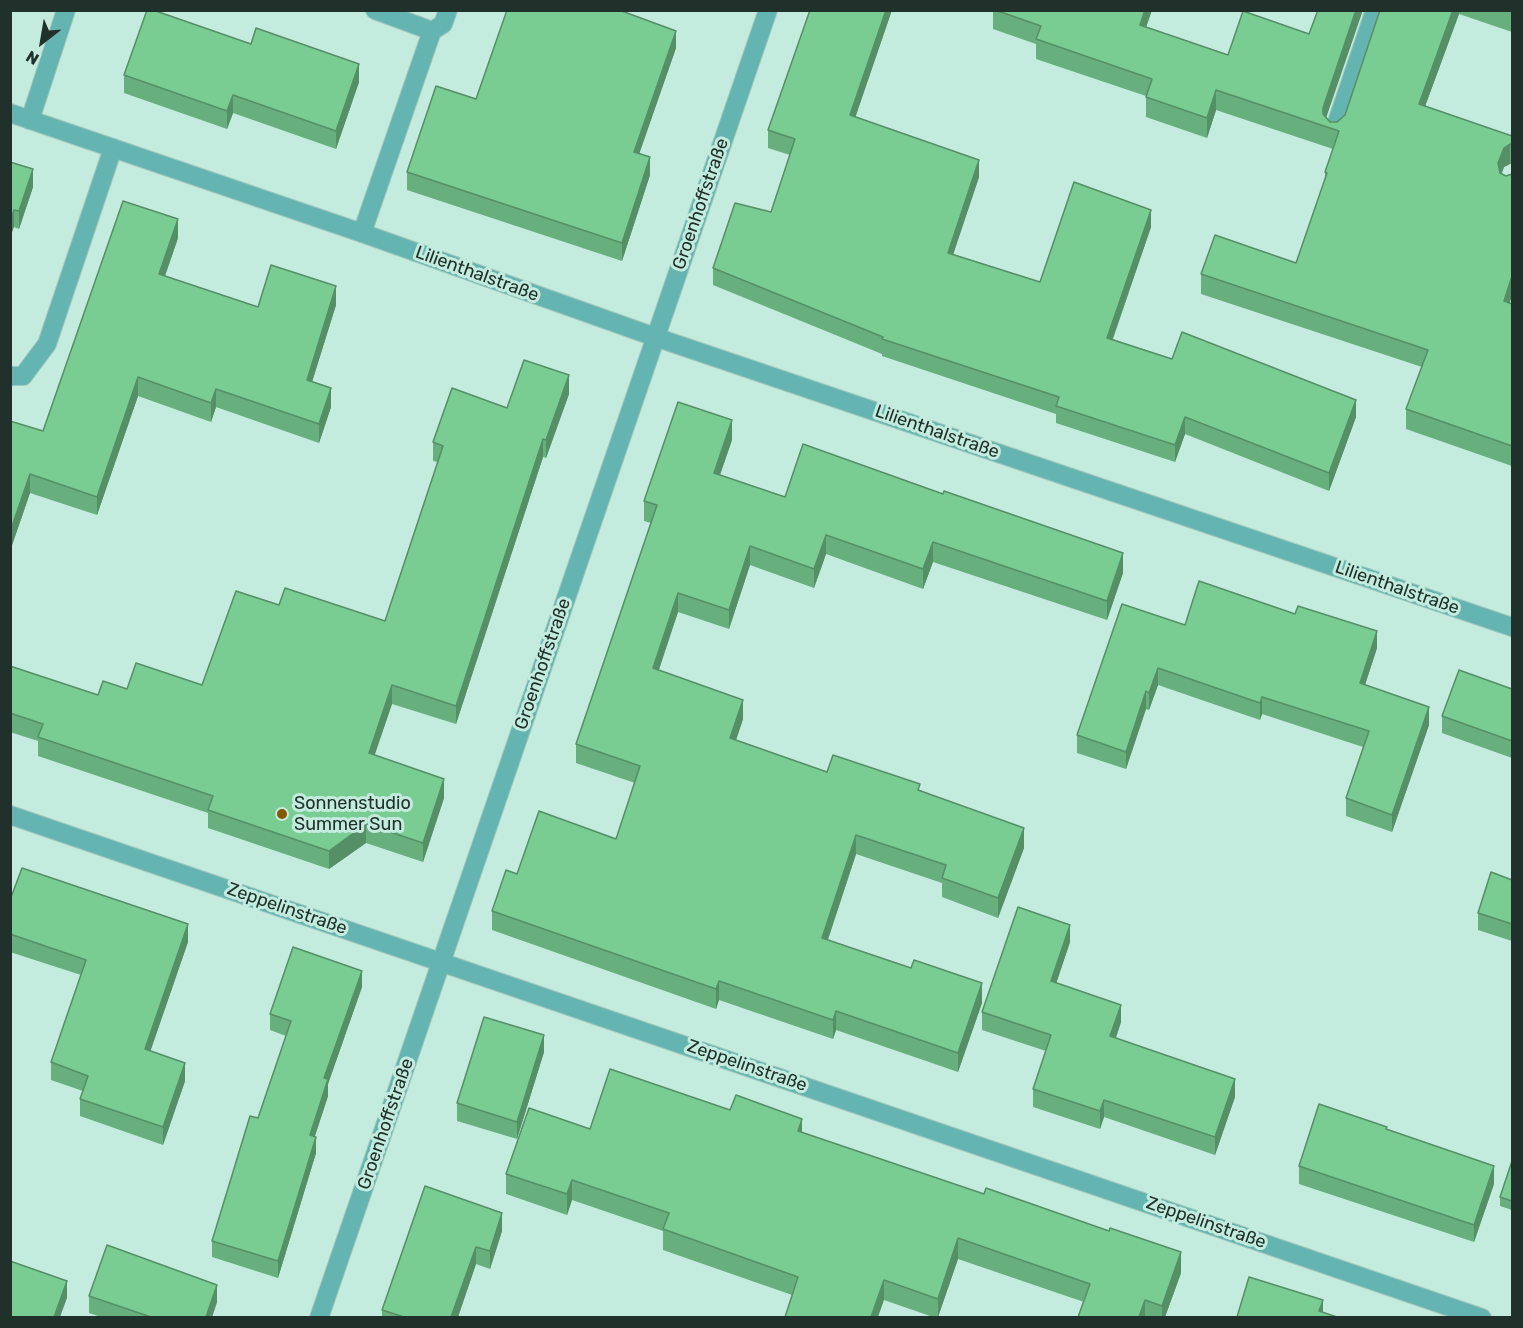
<!DOCTYPE html>
<meta charset="utf-8">
<style>
body{margin:0}
#map{position:relative;width:1523px;height:1328px;overflow:hidden;background:#c3ebde;font-family:Rubik,sans-serif}
canvas{display:block}
.frame{position:absolute;inset:0;border:12px solid #20302a;pointer-events:none}
.north{position:absolute;left:12px;top:12px;width:60px;height:60px;-webkit-text-stroke:4px #c3ebde;paint-order:stroke;rotate:211deg;font-size:16px;font-weight:700;line-height:24px;text-align:center;color:#20302a}
.north::after{content:'';display:block;margin:auto;width:21px;height:27px;background:#20302a;clip-path:polygon(50% 0,100% 100%,50% 72%,0 100%)}
</style>
<div id="map">
<canvas width="1523" height="1328"></canvas>
<div class="frame"></div>
<div class="north">N</div>
</div>
<script>
const ctx = document.querySelector('canvas').getContext('2d');
ctx.lineJoin = 'round';
function stroke(path, color, width, dash) { ctx.strokeStyle = color; ctx.lineWidth = width; ctx.lineCap = dash ? 'butt' : 'round'; ctx.setLineDash(dash || []); ctx.stroke(path); }
function paint(path, color) { ctx.fillStyle = color; ctx.fill(path, 'evenodd'); }
function write(font, color, halo, rows, align = 'center') {
  ctx.font = font + ' Rubik,sans-serif'; ctx.lineWidth = 6; ctx.setLineDash([]); ctx.textBaseline = 'middle'; ctx.strokeStyle = halo; ctx.fillStyle = color; for (const [text, x, y, turn = 0] of rows) {
    ctx.save(); ctx.translate(x, y); ctx.rotate((+turn || 0) * Math.PI / 180); ctx.textAlign = isNaN(turn) ? turn : align; if (halo) ctx.strokeText(text, 0, 0); ctx.fillText(text, 0, 0); ctx.restore();
  }
}
const service = new Path2D(`
 M 375,10 L 432,31
 M 30,120 L 66,10
 M 1334,131 L 1375,10
 M 362,233 L 432,31 L 443,24 L 448,10
 M 10,376 L 23,376 L 47,344 L 113,148`);
const minor = new Path2D(`
 M 10,113 L 362,233 L 655,337 L 1512,627
 M 10,815 L 1482,1318
 M 319,1318 L 768,10`);
stroke(service, '#a2c6ba', 20);
stroke(minor, '#a2c6ba', 20);
stroke(service, '#64b5b2', 18);
stroke(minor, '#64b5b2', 18);
paint(new Path2D(`
 M 892,10 L 855,117 L 979,177 L 953,254 L 1040,282 L 1151,227 L 1113,339 L 1172,359 L 1356,417 L 1329,491 L 1185,434 L 1175,462 L 1056,423 L 1056,414 L 882,356 L 882,354 L 713,285 L 713,268 L 771,212 L 790,155 L 768,148 L 768,130 Z
 M 993,10 L 1152,10 L 1146,27 L 1327,118 L 1330,122 L 1337,122 L 1345,115 L 1380,10 L 1512,10 L 1512,32 L 1459,14 L 1425,106 L 1512,136 L 1512,164 L 1510,164 L 1504,167 L 1502,173 L 1510,303 L 1512,304 L 1512,466 L 1406,429 L 1406,409 L 1422,367 L 1201,294 L 1201,274 L 1296,263 L 1325,180 L 1325,172 L 1333,149 L 1216,110 L 1207,138 L 1146,117 L 1146,96 L 1036,59 L 1036,44 L 993,29 Z
 M 676,48 L 639,153 L 650,175 L 622,261 L 407,190 L 407,172 L 476,99 Z
 M 124,75 L 359,82 L 336,149 L 233,113 L 227,129 L 124,93 Z
 M 10,162 L 33,187 L 19,229 L 14,227 Z
 M 178,238 L 165,276 L 258,307 L 336,305 L 312,382 L 331,407 L 319,443 L 216,407 L 211,422 L 138,396 L 97,515 L 30,493 L 10,551 L 10,421 L 43,431 Z
 M 569,394 L 546,458 L 543,457 L 456,724 L 392,704 L 374,755 L 444,798 L 423,862 L 366,843 L 329,869 L 208,828 L 208,813 L 38,756 L 38,741 L 10,732 L 10,666 L 98,695 L 127,689 L 202,685 L 279,605 L 385,621 L 438,462 L 433,461 L 433,442 L 507,408 Z
 M 732,440 L 720,475 L 785,497 L 1123,573 L 1107,620 L 933,562 L 923,589 L 826,554 L 814,588 L 750,565 L 729,629 L 678,612 L 658,670 L 743,719 L 736,740 L 827,772 L 920,790 L 1024,848 L 998,918 L 942,897 L 942,883 L 856,854 L 828,940 L 982,1003 L 958,1072 L 836,1030 L 833,1039 L 719,1000 L 716,1009 L 492,930 L 492,911 L 517,874 L 616,839 L 635,783 L 576,763 L 576,744 L 651,523 L 644,521 L 644,501 Z
 M 1185,625 L 1377,648 L 1365,685 L 1429,725 L 1392,832 L 1346,816 L 1346,798 L 1363,747 L 1262,714 L 1260,720 L 1158,685 L 1149,710 L 1146,709 L 1126,769 L 1077,753 L 1077,735 Z
 M 1512,689 L 1512,758 L 1442,733 L 1442,716 Z
 M 1512,880 L 1512,941 L 1478,930 L 1478,913 Z
 M 10,900 L 188,942 L 150,1051 L 185,1081 L 163,1145 L 80,1116 L 80,1099 L 83,1091 L 51,1080 L 51,1062 L 81,975 L 10,952 Z
 M 1070,942 L 1056,983 L 1121,1022 L 1116,1038 L 1235,1097 L 1215,1155 L 1104,1117 L 1100,1129 L 1033,1107 L 1033,1089 L 1046,1051 L 982,1030 L 982,1012 Z
 M 362,987 L 328,1084 L 328,1096 L 315,1136 L 316,1153 L 278,1278 L 212,1257 L 212,1241 L 258,1118 L 286,1036 L 270,1030 L 270,1014 Z
 M 544,1052 L 517,1139 L 457,1121 L 457,1103 Z
 M 730,1110 L 802,1132 L 1181,1273 L 1165,1317 L 1078,1317 L 1084,1302 L 958,1259 L 938,1317 L 933,1317 L 884,1300 L 792,1295 L 663,1250 L 663,1231 L 572,1200 L 567,1215 L 506,1194 L 506,1174 L 590,1129 Z
 M 1512,1161 L 1512,1210 L 1500,1206 L 1500,1197 Z
 M 1299,1166 L 1494,1184 L 1474,1242 L 1299,1184 Z
 M 425,1186 L 502,1231 L 490,1269 L 476,1264 L 458,1317 L 382,1317 L 382,1310 Z
 M 89,1296 L 217,1302 L 212,1317 L 101,1317 L 89,1313 Z`), '#68af7e');
paint(new Path2D(`
 M 886,10 L 892,10 L 850,133 L 850,115 Z
 M 1145,10 L 1152,10 L 1140,45 L 1140,25 Z
 M 1356,10 L 1363,10 L 1323,127 L 1323,108 Z
 M 1453,10 L 1459,10 L 1459,14 L 1419,123 L 1419,104 Z
 M 676,31 L 676,48 L 634,169 L 634,152 Z
 M 359,64 L 359,82 L 336,149 L 336,131 Z
 M 1216,90 L 1216,110 L 1207,138 L 1207,118 Z
 M 233,95 L 233,113 L 227,129 L 227,111 Z
 M 1510,144 L 1510,164 L 1504,167 L 1498,182 L 1498,163 L 1504,148 Z
 M 650,157 L 650,175 L 622,261 L 622,243 Z
 M 979,160 L 979,177 L 948,270 L 948,253 Z
 M 33,169 L 33,187 L 19,229 L 19,211 Z
 M 14,210 L 14,227 L 10,238 L 10,221 Z
 M 1151,210 L 1151,227 L 1107,355 L 1107,338 Z
 M 178,219 L 178,238 L 159,293 L 159,274 Z
 M 1512,276 L 1512,296 L 1504,320 L 1504,301 Z
 M 336,286 L 336,305 L 307,398 L 307,380 Z
 M 569,375 L 569,394 L 546,458 L 546,440 Z
 M 138,377 L 138,396 L 97,515 L 97,497 Z
 M 331,388 L 331,407 L 319,443 L 319,424 Z
 M 216,389 L 216,407 L 211,422 L 211,403 Z
 M 1356,400 L 1356,417 L 1329,491 L 1329,473 Z
 M 1185,417 L 1185,434 L 1175,462 L 1175,445 Z
 M 732,420 L 732,440 L 714,492 L 714,473 Z
 M 543,439 L 543,457 L 456,724 L 456,706 Z
 M 30,474 L 30,493 L 10,551 L 10,532 Z
 M 826,535 L 826,554 L 814,588 L 814,569 Z
 M 933,542 L 933,562 L 923,589 L 923,569 Z
 M 750,546 L 750,565 L 729,629 L 729,610 Z
 M 1123,553 L 1123,573 L 1107,620 L 1107,601 Z
 M 678,593 L 678,612 L 653,688 L 653,668 Z
 M 1377,631 L 1377,648 L 1360,700 L 1360,683 Z
 M 1158,668 L 1158,685 L 1149,710 L 1149,693 Z
 M 392,685 L 392,704 L 369,772 L 369,753 Z
 M 1146,691 L 1146,709 L 1126,769 L 1126,752 Z
 M 1262,697 L 1262,714 L 1260,720 L 1260,703 Z
 M 743,700 L 743,719 L 730,758 L 730,738 Z
 M 1429,707 L 1429,725 L 1392,832 L 1392,815 Z
 M 444,779 L 444,798 L 423,862 L 423,843 Z
 M 366,824 L 366,843 L 329,869 L 329,851 Z
 M 1024,828 L 1024,848 L 998,918 L 998,898 Z
 M 856,835 L 856,854 L 822,957 L 822,938 Z
 M 188,924 L 188,942 L 145,1067 L 145,1049 Z
 M 1070,925 L 1070,942 L 1051,999 L 1051,981 Z
 M 362,971 L 362,987 L 328,1084 L 328,1096 L 310,1151 L 310,1135 L 324,1078 Z
 M 719,981 L 719,1000 L 716,1009 L 716,989 Z
 M 982,983 L 982,1003 L 958,1072 L 958,1053 Z
 M 1121,1005 L 1121,1022 L 1110,1054 L 1110,1036 Z
 M 836,1011 L 836,1030 L 833,1039 L 833,1020 Z
 M 544,1035 L 544,1052 L 517,1139 L 517,1122 Z
 M 185,1063 L 185,1081 L 163,1145 L 163,1127 Z
 M 1235,1079 L 1235,1097 L 1215,1155 L 1215,1137 Z
 M 1104,1100 L 1104,1117 L 1100,1129 L 1100,1111 Z
 M 802,1119 L 802,1139 L 798,1131 Z
 M 316,1137 L 316,1153 L 278,1278 L 278,1261 Z
 M 1494,1166 L 1494,1184 L 1474,1242 L 1474,1225 Z
 M 572,1180 L 572,1200 L 567,1215 L 567,1194 Z
 M 502,1213 L 502,1231 L 490,1269 L 490,1251 Z
 M 958,1238 L 958,1259 L 938,1317 L 938,1299 Z
 M 476,1247 L 476,1264 L 458,1317 L 451,1317 Z
 M 1181,1252 L 1181,1273 L 1165,1317 L 1162,1317 L 1162,1306 Z
 M 884,1280 L 884,1300 L 878,1317 L 871,1317 Z
 M 67,1281 L 67,1298 L 60,1317 L 54,1317 Z
 M 217,1285 L 217,1302 L 212,1317 L 206,1317 Z
 M 1145,1300 L 1145,1317 L 1139,1317 Z
 M 1323,1300 L 1323,1317 L 1319,1311 Z`), '#558f66');
const building = new Path2D(`
 M 147,10 L 153,10 L 251,44 L 256,28 L 359,64 L 336,131 L 233,95 L 227,111 L 124,75 Z
 M 507,10 L 619,10 L 676,31 L 634,152 L 650,157 L 622,243 L 407,172 L 436,86 L 476,99 Z
 M 810,10 L 886,10 L 850,115 L 979,160 L 948,253 L 1040,282 L 1074,182 L 1151,210 L 1107,338 L 1172,359 L 1182,332 L 1356,400 L 1329,473 L 1185,417 L 1175,445 L 1056,406 L 1059,397 L 882,339 L 883,337 L 713,268 L 735,203 L 771,212 L 795,139 L 768,130 Z
 M 995,10 L 1145,10 L 1140,25 L 1228,55 L 1243,11 L 1309,34 L 1318,10 L 1356,10 L 1323,108 L 1323,114 L 1330,122 L 1337,122 L 1345,115 L 1380,10 L 1453,10 L 1419,104 L 1512,136 L 1512,145 L 1510,144 L 1504,148 L 1498,163 L 1500,173 L 1506,176 L 1512,174 L 1512,276 L 1504,301 L 1512,304 L 1512,446 L 1406,409 L 1428,350 L 1201,274 L 1215,235 L 1296,263 L 1327,173 L 1325,172 L 1339,131 L 1216,90 L 1207,118 L 1146,97 L 1152,79 L 1036,39 L 1041,26 Z
 M 10,162 L 33,169 L 19,211 L 14,210 L 10,221 Z
 M 123,201 L 178,219 L 159,274 L 258,307 L 271,265 L 336,286 L 307,380 L 331,388 L 319,424 L 216,389 L 211,403 L 138,377 L 97,497 L 30,474 L 10,532 L 10,421 L 43,431 Z
 M 524,360 L 569,375 L 546,440 L 543,439 L 456,706 L 392,685 L 369,753 L 444,779 L 423,843 L 366,824 L 329,851 L 208,810 L 213,796 L 38,737 L 43,724 L 10,713 L 10,666 L 98,695 L 103,681 L 127,689 L 136,663 L 202,685 L 236,591 L 279,605 L 285,588 L 385,621 L 443,446 L 433,442 L 452,388 L 507,408 Z
 M 678,402 L 732,420 L 714,473 L 785,497 L 803,444 L 943,494 L 944,491 L 1123,553 L 1107,601 L 933,542 L 923,569 L 826,535 L 814,569 L 750,546 L 729,610 L 678,593 L 653,668 L 743,700 L 730,738 L 827,772 L 833,755 L 920,784 L 918,790 L 1024,828 L 998,898 L 942,878 L 946,865 L 856,835 L 822,938 L 911,968 L 914,960 L 982,983 L 958,1053 L 836,1011 L 833,1020 L 719,981 L 716,989 L 492,911 L 506,870 L 517,874 L 539,811 L 616,839 L 640,766 L 576,744 L 657,505 L 644,501 Z
 M 1199,581 L 1295,614 L 1298,606 L 1377,631 L 1360,683 L 1429,707 L 1392,815 L 1346,798 L 1369,731 L 1262,697 L 1260,703 L 1158,668 L 1149,693 L 1146,691 L 1126,752 L 1077,735 L 1122,604 L 1185,625 Z
 M 1459,670 L 1512,689 L 1512,741 L 1442,716 Z
 M 22,868 L 188,924 L 145,1049 L 185,1063 L 163,1127 L 80,1099 L 88,1076 L 51,1062 L 86,960 L 10,934 L 10,900 Z
 M 1491,872 L 1512,880 L 1512,924 L 1478,913 Z
 M 1018,907 L 1070,925 L 1051,981 L 1121,1005 L 1110,1036 L 1235,1079 L 1215,1137 L 1104,1100 L 1100,1111 L 1033,1089 L 1051,1035 L 982,1012 Z
 M 293,947 L 362,971 L 324,1078 L 328,1079 L 310,1135 L 316,1137 L 278,1261 L 212,1241 L 250,1116 L 258,1118 L 291,1021 L 270,1014 Z
 M 484,1017 L 544,1035 L 517,1122 L 457,1103 Z
 M 610,1069 L 730,1110 L 736,1095 L 802,1119 L 798,1131 L 984,1194 L 986,1188 L 1109,1231 L 1110,1228 L 1181,1252 L 1162,1306 L 1145,1300 L 1139,1317 L 1078,1317 L 1090,1284 L 958,1238 L 938,1299 L 884,1280 L 871,1317 L 785,1317 L 798,1277 L 663,1229 L 669,1213 L 572,1180 L 567,1194 L 506,1174 L 529,1108 L 590,1129 Z
 M 1319,1104 L 1387,1127 L 1386,1129 L 1494,1166 L 1474,1225 L 1299,1166 Z
 M 1512,1161 L 1512,1201 L 1500,1197 Z
 M 425,1186 L 502,1213 L 490,1251 L 476,1247 L 451,1317 L 404,1317 L 382,1310 Z
 M 107,1245 L 217,1285 L 206,1317 L 151,1317 L 89,1296 Z
 M 10,1261 L 67,1281 L 54,1317 L 10,1317 Z
 M 1249,1277 L 1323,1300 L 1319,1311 L 1337,1317 L 1237,1317 Z`);
paint(building, '#79cc92');
stroke(building, '#558f66', 1.5);
for (const [x, y, r, color] of [
 [282,814,6,"#885800"]
]) { const dot = new Path2D(); dot.arc(x, y, r, 0, 2 * Math.PI); ctx.fillStyle = color; ctx.fill(dot); stroke(dot, '#c3ebde', 2); }
write('18px', '#20302a', '#c3ebde', [
 ["Groenhoffstraße",701,204,-71],
 ["Lilienthalstraße",477,274,20],
 ["Lilienthalstraße",937,432,19],
 ["Lilienthalstraße",1397,588,19],
 ["Groenhoffstraße",543,664,-71],
 ["Zeppelinstraße",287,909,19],
 ["Zeppelinstraße",747,1066,19],
 ["Groenhoffstraße",386,1124,-71],
 ["Zeppelinstraße",1206,1223,19]
]);
write('18px', '#20302a', '#c3ebde', [
 ["Sonnenstudio",294,804],
 ["Summer Sun",294,825]
], 'left');
</script>
